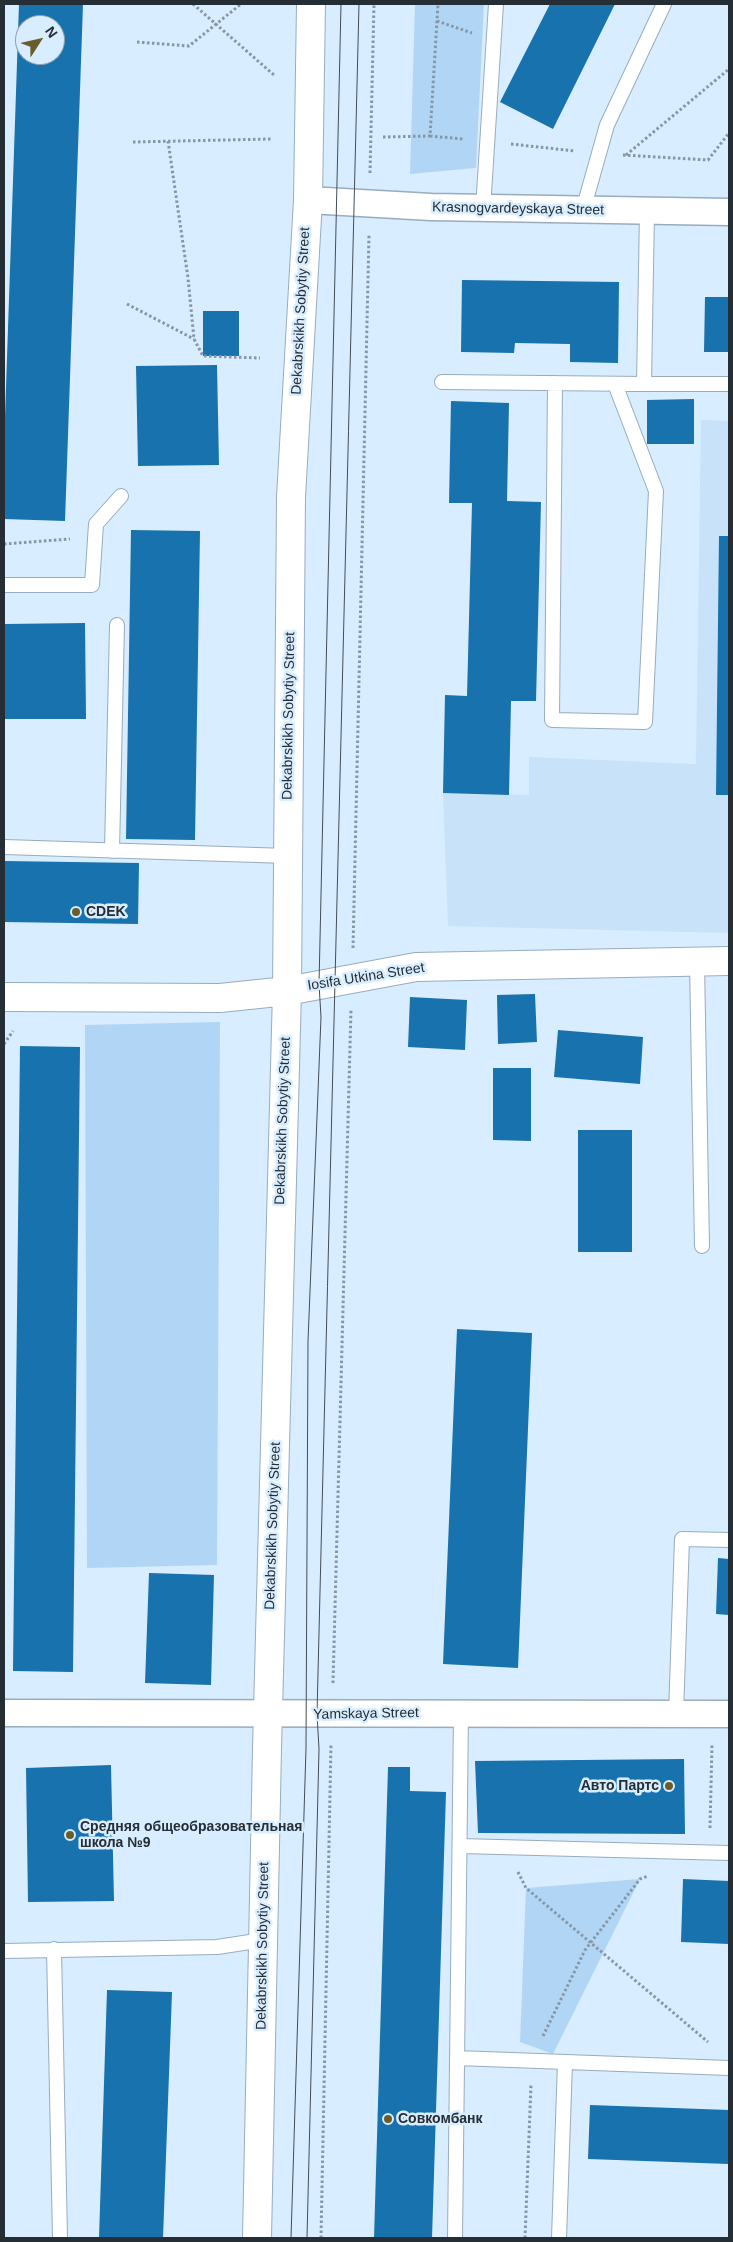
<!DOCTYPE html>
<meta charset="utf-8">
<style>
body{margin:0}
#map{position:relative;width:733px;height:2242px;overflow:hidden;background:#d8edff;font-family:Arial,sans-serif}
canvas{display:block}
.frame{position:absolute;inset:0;border:5px solid #262e35;pointer-events:none}
.north{position:absolute;left:15px;top:15px;width:50px;height:50px;box-sizing:border-box;background:#d8edff;border:1px solid #91a1ae;border-radius:50%;rotate:55deg;font-size:14px;font-weight:700;line-height:20px;text-align:center;color:#262e35}
.north::after{content:'';display:block;margin:auto;width:18px;height:22px;background:#6b5d2a;clip-path:polygon(50% 0,100% 100%,50% 72%,0 100%)}
</style>
<div id="map">
<canvas width="733" height="2242"></canvas>
<div class="frame"></div>
<div class="north">N</div>
</div>
<script>
const ctx = document.querySelector('canvas').getContext('2d');
ctx.lineJoin = 'round';
function paint(path, color) { ctx.fillStyle = color; ctx.fill(path, 'evenodd'); }
function stroke(path, color, width, dash) { ctx.strokeStyle = color; ctx.lineWidth = width; ctx.lineCap = dash ? 'butt' : 'round'; ctx.setLineDash(dash || []); ctx.stroke(path); }
function write(font, color, halo, rows, align = 'center') {
  ctx.font = font + ' Arial,sans-serif'; ctx.lineWidth = 5; ctx.setLineDash([]); ctx.textBaseline = 'middle'; ctx.strokeStyle = halo; ctx.fillStyle = color; for (const [text, x, y, turn = 0] of rows) {
    ctx.save(); ctx.translate(x, y); ctx.rotate((+turn || 0) * Math.PI / 180); ctx.textAlign = isNaN(turn) ? turn : align; if (halo) ctx.strokeText(text, 0, 0); ctx.fillText(text, 0, 0); ctx.restore();
  }
}
paint(new Path2D(`
 M 701,420 L 729,421 L 729,933 L 448,926 L 443,793 L 529,795 L 529,757 L 696,764 Z`), '#c7e2f9');
paint(new Path2D(`
 M 415,4 L 484,4 L 476,168 L 410,174 Z
 M 220,1022 L 217,1565 L 87,1568 L 85,1025 Z
 M 640,1879 L 553,2054 L 520,2042 L 526,1888 Z`), '#b1d6f5');
paint(new Path2D(`
 M 19,4 L 83,4 L 65,521 L 4,519 L 4,446 ZM 25,25 L 55,25 L 55,55 L 25,55 Z
 M 550,4 L 615,4 L 553,129 L 500,102 Z
 M 462,280 L 619,282 L 618,363 L 570,362 L 570,344 L 515,343 L 514,353 L 461,352 Z
 M 705,297 L 729,297 L 729,352 L 704,352 Z
 M 203,311 L 239,311 L 239,356 L 203,356 Z
 M 217,365 L 219,465 L 138,466 L 136,366 Z
 M 694,399 L 694,444 L 647,444 L 647,400 Z
 M 451,401 L 509,403 L 507,501 L 541,502 L 536,701 L 511,701 L 509,795 L 443,793 L 445,695 L 467,696 L 472,503 L 449,503 Z
 M 131,530 L 200,531 L 195,840 L 126,839 Z
 M 719,536 L 729,536 L 729,795 L 716,795 Z
 M 85,623 L 86,719 L 4,719 L 4,624 Z
 M 4,861 L 139,863 L 138,924 L 4,922 Z
 M 535,994 L 537,1042 L 498,1044 L 497,995 Z
 M 410,997 L 467,1000 L 465,1050 L 408,1047 Z
 M 558,1030 L 643,1037 L 640,1084 L 554,1077 Z
 M 20,1046 L 80,1047 L 73,1672 L 13,1671 Z
 M 493,1068 L 531,1068 L 531,1141 L 493,1140 Z
 M 578,1130 L 632,1130 L 632,1252 L 578,1252 Z
 M 457,1329 L 532,1333 L 518,1668 L 443,1664 Z
 M 718,1558 L 729,1559 L 729,1615 L 716,1614 Z
 M 149,1573 L 214,1575 L 211,1685 L 145,1683 Z
 M 684,1759 L 685,1834 L 478,1833 L 475,1761 Z
 M 111,1765 L 114,1901 L 28,1902 L 26,1768 Z
 M 388,1767 L 410,1767 L 410,1791 L 446,1792 L 432,2238 L 374,2238 Z
 M 683,1879 L 729,1881 L 729,1944 L 681,1942 Z
 M 107,1990 L 172,1992 L 163,2238 L 99,2238 Z
 M 590,2105 L 729,2110 L 729,2164 L 588,2159 Z`), '#1772ad');
const lane = new Path2D(`
 M 483,209 L 496,4
 M 583,210 L 607,125 L 664,4
 M 442,382 L 644,384 L 647,211
 M 555,383 L 552,720 L 645,722 L 656,491 L 615,384
 M 644,384 L 729,384
 M 4,585 L 92,585 L 96,524 L 121,496
 M 4,847 L 288,856
 M 112,851 L 117,625
 M 697,962 L 702,1246
 M 676,1714 L 682,1539 L 729,1540
 M 460,1846 L 729,1853
 M 54,1949 L 60,2238
 M 4,1951 L 217,1947 L 263,1940
 M 457,2058 L 729,2068
 M 455,2238 L 461,1713
 M 559,2238 L 565,2062`);
const street = new Path2D(`
 M 308,200 L 431,207 L 729,212
 M 4,1713 L 729,1714`);
const secondary = new Path2D(`
 M 4,997 L 220,998 L 287,991 L 416,967 L 729,961
 M 257,2238 L 267,1749 L 287,991 L 291,497 L 308,200 L 311,4`);
stroke(lane, '#98acbd', 16);
stroke(street, '#98acbd', 29);
stroke(secondary, '#98acbd', 30);
stroke(new Path2D(`
 M 193,4 L 274,75
 M 437,21 L 472,33
 M 137,42 L 189,46 L 241,4
 M 430,136 L 463,139
 M 383,137 L 430,136 L 438,4
 M 168,141 L 188,278 L 194,339 L 203,356 L 260,358
 M 133,142 L 271,139
 M 511,144 L 575,151
 M 623,155 L 708,160 L 729,133
 M 626,155 L 729,69
 M 370,173 L 374,4
 M 127,304 L 194,339
 M 4,544 L 70,539
 M 353,948 L 369,234
 M 4,1044 L 13,1031
 M 333,1683 L 351,1009
 M 710,1828 L 712,1744
 M 518,1872 L 526,1888 L 708,2042
 M 543,2036 L 585,1950 L 640,1879 L 648,1876
 M 321,2238 L 331,1744
 M 525,2238 L 531,2085`), '#8796a4', 3, [2.5, 2.5]);
stroke(lane, '#fff', 14);
stroke(street, '#fff', 26);
stroke(secondary, '#fff', 28);
stroke(new Path2D(`
 M 291,2238 L 306,1748 L 308,1341 L 321,1017 L 319,984 L 341,4
 M 307,2238 L 319,1749 L 317,1714 L 359,4`), '#434d56', 1);
for (const [x, y, r, color] of [
 [76,912,5,"#6b5d2a"],
 [669,1786,5,"#6b5d2a"],
 [70,1835,5,"#6b5d2a"],
 [388,2119,5,"#6b5d2a"]
]) { const dot = new Path2D(); dot.arc(x, y, r, 0, 2 * Math.PI); ctx.fillStyle = color; ctx.fill(dot); stroke(dot, '#d8edff', 2); }
write('14px', '#262e35', '#d8edff', [
 ["Krasnogvardeyskaya Street",518,209,1],
 ["Dekabrskikh Sobytiy Street",301,311,-87],
 ["Dekabrskikh Sobytiy Street",289,716,-89],
 ["Iosifa Utkina Street",366,977,-9],
 ["Dekabrskikh Sobytiy Street",283,1121,-88],
 ["Dekabrskikh Sobytiy Street",273,1526,-88],
 ["Yamskaya Street",366,1714,-1],
 ["Dekabrskikh Sobytiy Street",263,1946,-89]
]);
write('bold 14px', '#262e35', '#d8edff', [
 ["CDEK",86,912],
 ["Авто Партс",659,1786,"right"],
 ["Средняя общеобразовательная",80,1827],
 ["школа №9",80,1843],
 ["Совкомбанк",398,2119]
], 'left');
</script>
